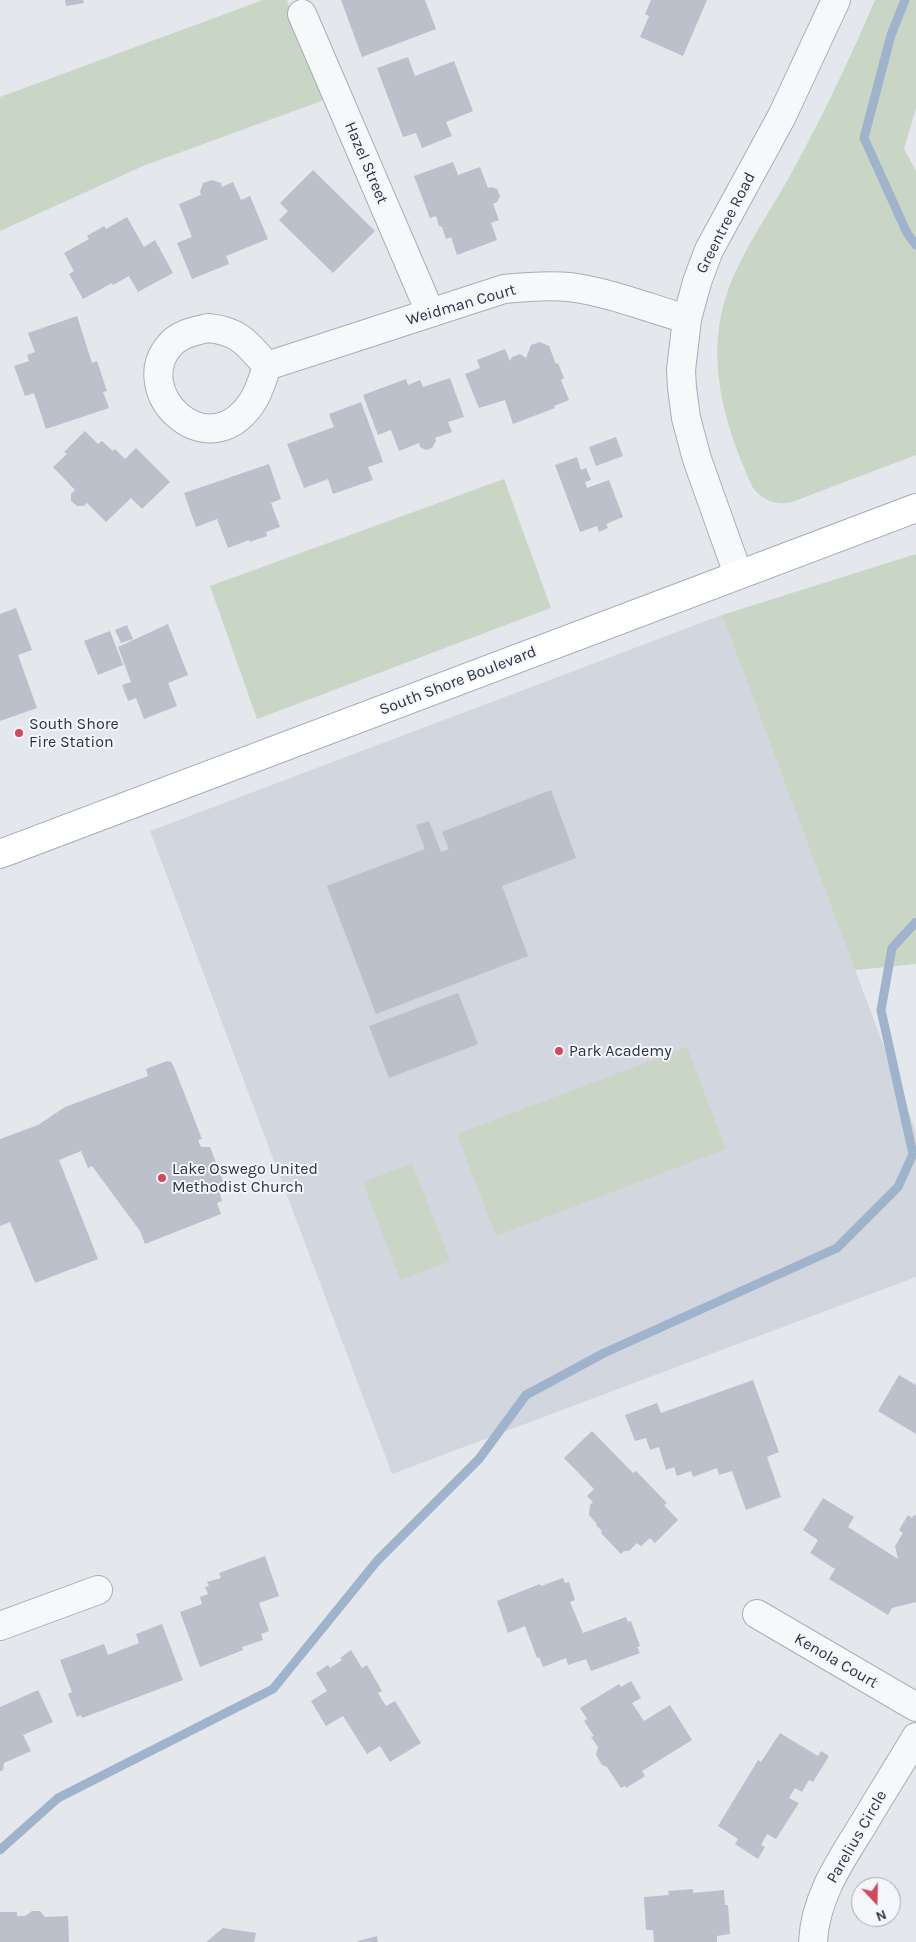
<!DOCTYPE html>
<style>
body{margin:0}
#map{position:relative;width:916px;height:1942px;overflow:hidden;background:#e4e7ec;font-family:Karla,sans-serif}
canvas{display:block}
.north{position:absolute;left:851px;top:1877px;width:50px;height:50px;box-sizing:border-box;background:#f4f6f9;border:1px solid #a4a8b1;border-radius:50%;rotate:159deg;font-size:14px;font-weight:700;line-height:20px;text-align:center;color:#2b3445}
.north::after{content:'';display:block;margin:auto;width:18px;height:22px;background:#d1495b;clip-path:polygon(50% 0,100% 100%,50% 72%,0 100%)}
</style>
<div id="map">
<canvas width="916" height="1942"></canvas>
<div class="north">N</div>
</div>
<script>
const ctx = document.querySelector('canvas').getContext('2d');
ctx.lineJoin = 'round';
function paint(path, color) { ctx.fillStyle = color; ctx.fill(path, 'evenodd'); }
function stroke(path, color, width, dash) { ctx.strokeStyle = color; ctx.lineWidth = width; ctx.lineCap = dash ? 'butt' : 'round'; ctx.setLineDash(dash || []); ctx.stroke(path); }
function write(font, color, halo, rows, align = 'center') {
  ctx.font = font + ' Karla,sans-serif'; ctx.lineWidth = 4; ctx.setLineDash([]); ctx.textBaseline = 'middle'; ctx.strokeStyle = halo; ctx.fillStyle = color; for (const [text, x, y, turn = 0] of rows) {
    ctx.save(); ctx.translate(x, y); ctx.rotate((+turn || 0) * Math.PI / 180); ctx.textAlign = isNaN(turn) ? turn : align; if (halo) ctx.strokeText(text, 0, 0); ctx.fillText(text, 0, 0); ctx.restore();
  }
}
paint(new Path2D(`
 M 722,615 L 916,1132 L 916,1277 L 392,1474 L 150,831 Z`), '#d2d6de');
paint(new Path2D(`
 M 263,0 L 287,0 L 324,100 L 143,166 L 0,231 L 0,97 Z
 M 875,0 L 916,0 L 916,108 L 904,149 L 916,171 L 916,455 L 792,502 C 776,506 763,500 753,488 C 724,425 704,358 728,290 C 743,249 770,212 791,174 C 822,117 850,59 875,0 Z
 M 504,479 L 551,608 L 257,719 L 210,586 Z
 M 916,554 L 916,964 L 855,970 L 722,615 Z
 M 687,1047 L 726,1149 L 496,1236 L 457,1134 Z
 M 412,1163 L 450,1261 L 400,1280 L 363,1182 Z`), '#c9d6c5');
stroke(new Path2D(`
 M 905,0 L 891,35 L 864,138 L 907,233 L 916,245
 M 0,1850 L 58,1798 L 273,1689 L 377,1561 L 479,1459 L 526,1395 L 604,1353 L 837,1248 L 898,1187 L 913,1154 L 881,1010 L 892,948 L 916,922`), '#9fb4cc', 9);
paint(new Path2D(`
 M 65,0 L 83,0 L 84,3 L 66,6 Z
 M 341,0 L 425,0 L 436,29 L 362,57 Z
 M 651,0 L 707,0 L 683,56 L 640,37 L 649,16 L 645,14 Z
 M 408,57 L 415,76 L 454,61 L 473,111 L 446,122 L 452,136 L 422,148 L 416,133 L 403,137 L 377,68 Z
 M 453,162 L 458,175 L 480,167 L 488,188 L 491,187 L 497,189 L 500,196 L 497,202 L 493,204 L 499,220 L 491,223 L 497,240 L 457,255 L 451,237 L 446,239 L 442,227 L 439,226 L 436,216 L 430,218 L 414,176 Z
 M 313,170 L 375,231 L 333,273 L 279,220 L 288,211 L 280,203 Z
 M 212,180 L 221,183 L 222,187 L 233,182 L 241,200 L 250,196 L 268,239 L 226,256 L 229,264 L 192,279 L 177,243 L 192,237 L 179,204 L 201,195 L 200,192 L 203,183 Z
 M 127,217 L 144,247 L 155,240 L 173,273 L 138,292 L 129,276 L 113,285 L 112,283 L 83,299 L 69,274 L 74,271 L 64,253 L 89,239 L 87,236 L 104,226 L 106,229 Z
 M 77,316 L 92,363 L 97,361 L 107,391 L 103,392 L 109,408 L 46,429 L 34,393 L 25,396 L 14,366 L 29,361 L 27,355 L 35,352 L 28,333 Z
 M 540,342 L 549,346 L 556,364 L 558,363 L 564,378 L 561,380 L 569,400 L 554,406 L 555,408 L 513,424 L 505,400 L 479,408 L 465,374 L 480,368 L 477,360 L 505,349 L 510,361 L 512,357 L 520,354 L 526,358 L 531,345 Z
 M 450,378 L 464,417 L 448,422 L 452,432 L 435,438 L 436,441 L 432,448 L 426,450 L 420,447 L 419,443 L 399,451 L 391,430 L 378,435 L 363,395 L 406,379 L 408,385 L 420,380 L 423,387 Z
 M 361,402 L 383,462 L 368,467 L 373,480 L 333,494 L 328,479 L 304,488 L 287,444 L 334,427 L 329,414 Z
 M 85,431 L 98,444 L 102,441 L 113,451 L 115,449 L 125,459 L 136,448 L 170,482 L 142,509 L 131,498 L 106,522 L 87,503 L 84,506 L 77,506 L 71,501 L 71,494 L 75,490 L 53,467 L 67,454 L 64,452 Z
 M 616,437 L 623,456 L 596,466 L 589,447 Z
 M 577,457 L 581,470 L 586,468 L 591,480 L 585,482 L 587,488 L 609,480 L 623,517 L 606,524 L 608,528 L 599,532 L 597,526 L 580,532 L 555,465 Z
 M 269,464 L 281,499 L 271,503 L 280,527 L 266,532 L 267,536 L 250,542 L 249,540 L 228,548 L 217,519 L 196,527 L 184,493 Z
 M 16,608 L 32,650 L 18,655 L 37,708 L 0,721 L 0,614 Z
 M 168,624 L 188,675 L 168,683 L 177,706 L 144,719 L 136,698 L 128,701 L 122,685 L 131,682 L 118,647 Z
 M 127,625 L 133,639 L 121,643 L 115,630 Z
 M 110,631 L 123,665 L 98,675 L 84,641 Z
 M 551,790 L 576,858 L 502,886 L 528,956 L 376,1014 L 327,886 L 425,849 L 416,825 L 429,821 L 441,852 L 449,849 L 442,832 Z
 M 458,993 L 478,1044 L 389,1078 L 369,1026 Z
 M 167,1061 L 171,1062 L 174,1067 L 202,1139 L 198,1140 L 201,1147 L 210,1147 L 226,1188 L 220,1194 L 222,1201 L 217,1203 L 221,1214 L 145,1244 L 140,1231 L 92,1166 L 88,1168 L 81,1151 L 59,1160 L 98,1259 L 35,1283 L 10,1222 L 0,1226 L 0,1139 L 38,1125 L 65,1107 L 148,1076 L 146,1069 Z
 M 899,1375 L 916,1385 L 916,1434 L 878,1411 Z
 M 753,1380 L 779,1452 L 767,1457 L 781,1497 L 746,1510 L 732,1471 L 719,1475 L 717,1468 L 693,1477 L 691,1471 L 677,1476 L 674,1467 L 666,1470 L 659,1447 L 650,1450 L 646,1438 L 635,1441 L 625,1415 L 657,1403 L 661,1413 Z
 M 592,1431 L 633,1473 L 636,1471 L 667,1503 L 664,1505 L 678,1520 L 655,1543 L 650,1538 L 641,1546 L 637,1543 L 629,1551 L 624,1551 L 621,1554 L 601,1533 L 602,1531 L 596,1525 L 597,1524 L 589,1515 L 590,1505 L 593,1502 L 587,1496 L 594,1489 L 564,1458 Z
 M 823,1498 L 854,1517 L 848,1527 L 898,1559 L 895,1546 L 903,1533 L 899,1530 L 908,1515 L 912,1518 L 914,1515 L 916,1516 L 916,1602 L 892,1608 L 888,1615 L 829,1579 L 835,1569 L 810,1553 L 818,1540 L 803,1530 Z
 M 265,1556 L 279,1596 L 259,1603 L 269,1631 L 261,1634 L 263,1640 L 242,1647 L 243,1650 L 200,1667 L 180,1612 L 202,1604 L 200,1597 L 208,1594 L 205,1587 L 209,1586 L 207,1582 L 221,1578 L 219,1573 Z
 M 563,1578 L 565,1583 L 569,1582 L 575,1600 L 570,1602 L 583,1633 L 626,1617 L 628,1622 L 631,1621 L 640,1646 L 637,1647 L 640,1653 L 591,1671 L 586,1659 L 568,1665 L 566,1658 L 543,1667 L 539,1657 L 537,1658 L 525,1626 L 508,1633 L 497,1601 L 540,1584 L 541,1586 Z
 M 162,1624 L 183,1680 L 82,1718 L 81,1715 L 77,1717 L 68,1694 L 72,1692 L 60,1660 L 104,1644 L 108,1655 L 139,1643 L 136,1634 Z
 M 351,1650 L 362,1668 L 367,1665 L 382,1691 L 378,1693 L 386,1706 L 395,1701 L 421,1743 L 390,1762 L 380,1746 L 367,1754 L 343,1716 L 326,1726 L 311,1701 L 327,1691 L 316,1673 L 328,1665 L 330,1668 L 342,1660 L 340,1658 Z
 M 631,1681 L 641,1698 L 632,1703 L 644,1721 L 670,1705 L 692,1740 L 642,1771 L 645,1776 L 626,1788 L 625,1786 L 621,1788 L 607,1767 L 602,1765 L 596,1755 L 598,1747 L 591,1737 L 594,1736 L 584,1721 L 587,1719 L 580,1708 L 619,1684 L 621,1687 Z
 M 38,1690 L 53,1722 L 23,1735 L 31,1751 L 4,1763 L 3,1770 L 0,1771 L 0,1707 Z
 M 780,1733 L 818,1756 L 821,1751 L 829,1756 L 813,1782 L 809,1780 L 802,1792 L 795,1788 L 789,1798 L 799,1803 L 776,1839 L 767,1834 L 761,1845 L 765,1847 L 758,1859 L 735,1844 L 738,1839 L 718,1826 L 758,1760 L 761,1762 Z
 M 693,1889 L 693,1893 L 724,1890 L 725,1905 L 728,1905 L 730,1934 L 717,1936 L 717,1942 L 654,1942 L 653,1930 L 646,1930 L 644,1897 L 669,1895 L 668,1891 Z
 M 32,1911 L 40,1911 L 45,1917 L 68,1916 L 69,1942 L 0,1942 L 0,1912 L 17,1912 L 17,1916 L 25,1916 Z
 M 223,1928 L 256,1933 L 254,1942 L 206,1942 Z
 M 377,1936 L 378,1942 L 358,1942 L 358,1941 Z`), '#bbc0ca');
const minor = new Path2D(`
 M 302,14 L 430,312
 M 208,328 C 239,331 247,343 267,366 C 263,378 259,393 251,404 C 206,468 129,391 170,345 C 179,334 195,331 208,328 Z
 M 267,366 L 504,289 C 525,287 547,285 569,287 C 609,292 648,308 687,319
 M 738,574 L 697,459 L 686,418 L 682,388 L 681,370 L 687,319 L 697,282 L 709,250 L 782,116 L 836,0
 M 757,1614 L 916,1707
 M 0,1626 L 98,1590
 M 813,1942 C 815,1897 841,1860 864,1823 C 881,1794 899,1766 916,1737`);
const major = new Path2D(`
 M 0,854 L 916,508`);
stroke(minor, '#a9aeb7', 30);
stroke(major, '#a3abb8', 30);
stroke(minor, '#f7f8fa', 28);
stroke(major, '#fff', 28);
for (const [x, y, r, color] of [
 [19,733,5,"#d1495b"],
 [559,1051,5,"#d1495b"],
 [162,1178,5,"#d1495b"]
]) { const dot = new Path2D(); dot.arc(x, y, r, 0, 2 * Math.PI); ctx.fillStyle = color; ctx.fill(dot); stroke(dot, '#f4f6f9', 2); }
write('16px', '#2b3445', '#f4f6f9', [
 ["Hazel Street",366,163,67],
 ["Greentree Road",726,223,-63],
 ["Weidman Court",461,305,-16],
 ["South Shore Boulevard",458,681,-21],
 ["Kenola Court",836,1661,30],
 ["Parelius Circle",857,1837,-60]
]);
write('16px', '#2b3445', '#f4f6f9', [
 ["South Shore",29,724],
 ["Fire Station",29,742],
 ["Park Academy",569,1051],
 ["Lake Oswego United",172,1169],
 ["Methodist Church",172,1187]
], 'left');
</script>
